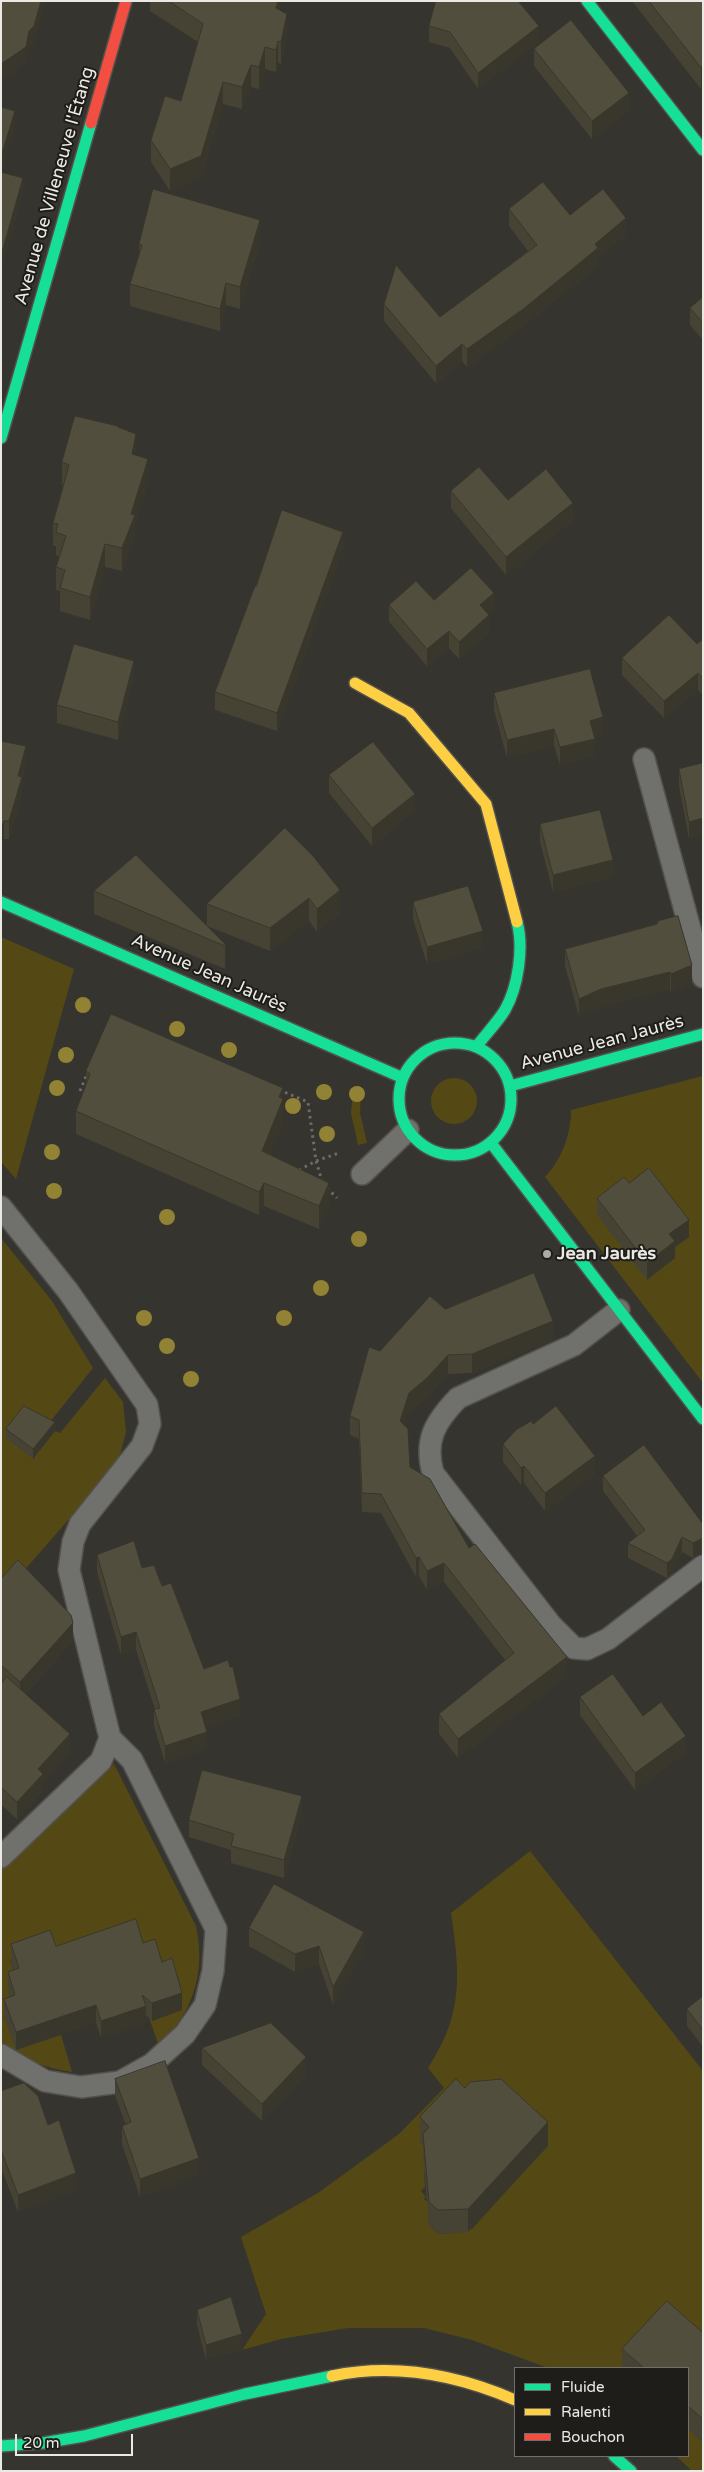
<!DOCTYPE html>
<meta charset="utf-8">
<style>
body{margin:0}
#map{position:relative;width:704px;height:2472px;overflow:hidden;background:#35342f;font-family:"Varela Round",sans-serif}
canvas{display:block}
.frame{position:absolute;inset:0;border:2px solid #eae9e3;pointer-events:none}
.legend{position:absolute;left:514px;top:2367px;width:175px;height:90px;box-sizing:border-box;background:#1e1d19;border:1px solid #706f6a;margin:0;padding:6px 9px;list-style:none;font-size:15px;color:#eae9e3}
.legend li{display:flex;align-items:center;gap:10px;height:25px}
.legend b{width:25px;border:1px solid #706f6a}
.scale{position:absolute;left:15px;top:2434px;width:118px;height:22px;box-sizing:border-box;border:2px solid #eae9e3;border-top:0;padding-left:6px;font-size:15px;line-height:18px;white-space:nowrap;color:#eae9e3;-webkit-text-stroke:4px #1e1d19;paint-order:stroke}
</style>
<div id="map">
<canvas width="704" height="2472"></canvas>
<div class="frame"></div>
<ul class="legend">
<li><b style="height:6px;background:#16e098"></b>Fluide</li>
<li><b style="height:6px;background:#ffcf43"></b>Ralenti</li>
<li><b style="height:6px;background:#f24e42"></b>Bouchon</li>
</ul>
<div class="scale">20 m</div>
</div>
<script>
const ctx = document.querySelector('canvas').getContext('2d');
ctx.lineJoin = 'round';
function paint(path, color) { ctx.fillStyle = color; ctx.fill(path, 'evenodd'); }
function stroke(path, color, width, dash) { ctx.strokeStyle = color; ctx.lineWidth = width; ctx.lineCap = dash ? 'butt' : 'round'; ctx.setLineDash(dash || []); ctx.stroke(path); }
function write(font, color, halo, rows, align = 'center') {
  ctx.font = font + ' "Varela Round",sans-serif'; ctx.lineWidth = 4; ctx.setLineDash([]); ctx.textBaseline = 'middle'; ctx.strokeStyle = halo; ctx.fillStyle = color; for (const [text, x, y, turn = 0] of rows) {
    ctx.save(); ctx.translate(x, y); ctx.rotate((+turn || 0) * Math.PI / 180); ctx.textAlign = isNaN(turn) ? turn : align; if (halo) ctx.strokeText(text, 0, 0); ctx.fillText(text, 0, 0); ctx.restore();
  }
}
paint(new Path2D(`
 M 1,937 L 74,969 L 16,1179 L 1,1162 Z
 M 703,1076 L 703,1383 L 545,1177 C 562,1159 571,1134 571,1110 Z
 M431 1101a23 23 0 1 1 46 0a23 23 0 1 1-46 0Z
 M 353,1091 L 361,1092 L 360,1113 L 367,1143 L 358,1145 L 351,1113 Z
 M 1,1238 L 52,1301 L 93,1368 L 46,1427 L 33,1458 L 55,1431 L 60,1433 L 105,1378 L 123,1402 L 126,1432 L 118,1463 L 1,1597 Z
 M 114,1764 L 196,1926 C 206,1972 193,2013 159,2046 L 148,2015 L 18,1958 L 10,1960 L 19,1985 L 15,2012 L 4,2016 L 14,2043 L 59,2028 L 72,2072 C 45,2068 23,2060 1,2043 L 1,1870 Z
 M 530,1851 L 703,2071 L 703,2363 L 688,2379 L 688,2368 L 664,2368 L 641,2348 L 622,2368 L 548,2368 L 472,2340 L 424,2328 L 348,2328 L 281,2339 L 242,2350 L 266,2314 L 241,2237 L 318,2193 L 399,2134 L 444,2088 L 428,2068 C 464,2013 460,1974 451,1913 ZM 455,2103 L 465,2111 L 472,2105 L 481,2112 L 488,2104 L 501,2103 L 547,2146 L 472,2229 L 464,2222 L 455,2233 L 438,2234 L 429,2225 L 428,2208 L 431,2205 L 424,2199 L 426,2197 L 421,2191 L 425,2187 L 424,2173 L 431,2165 L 423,2157 L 429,2150 L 420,2141 Z
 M 688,2429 L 703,2442 L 703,2471 L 692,2471 L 676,2456 L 688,2456 Z`), '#544915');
const lane = new Path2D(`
 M 644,759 L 703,977
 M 362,1174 L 408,1130
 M 1,1207 L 68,1291 L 147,1405 L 150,1424 L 142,1446 L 80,1524 L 73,1542 L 69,1570 L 110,1738 L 132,1760 L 216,1929 L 213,1971 L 205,2005 L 185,2034 L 152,2064 L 120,2082 L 81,2087 L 45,2081 L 1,2055
 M 619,1310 L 574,1345 L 458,1398 C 435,1422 424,1440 433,1473 L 551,1625 L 574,1648 L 587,1649 L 608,1639 L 703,1566
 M 1,1857 L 101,1761 L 110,1738`);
const fast = new Path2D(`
 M 587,1 L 703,150
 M 1,438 L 91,123
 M 1,902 L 403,1078
 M399 1099a56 56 0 1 1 112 0a56 56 0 1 1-112 0Z
 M 476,1047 C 485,1035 497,1023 505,1010 C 518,987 524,948 517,922
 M 510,1086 L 703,1034
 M 491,1143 L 703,1419
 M 1,2446 L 43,2443 L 84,2436 L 245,2394 L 332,2376
 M 614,2456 L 631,2471`);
const slow = new Path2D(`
 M 355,683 L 409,713 L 486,804 L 517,922
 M 332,2376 C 394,2363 457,2375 515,2400`);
const jam = new Path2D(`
 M 91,123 L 126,1`);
stroke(lane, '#52514c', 24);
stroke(fast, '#52514c', 14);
stroke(slow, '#52514c', 14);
stroke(jam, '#52514c', 14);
stroke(new Path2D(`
 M 279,1090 L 308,1102 L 316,1161 L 322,1181
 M 80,1091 L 87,1074
 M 299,1170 L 316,1161 L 339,1153
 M 327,1188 L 337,1198`), '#6d6c68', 3, [2.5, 4]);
stroke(lane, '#70706c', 21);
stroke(fast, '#16e098', 11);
stroke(slow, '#ffcf43', 11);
stroke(jam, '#f24e42', 11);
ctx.fillStyle = '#928233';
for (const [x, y] of [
 [83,1005],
 [177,1029],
 [229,1050],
 [66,1055],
 [57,1088],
 [324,1092],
 [357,1094],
 [293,1106],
 [327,1134],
 [52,1152],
 [54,1191],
 [167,1217],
 [359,1239],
 [321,1288],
 [144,1318],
 [284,1318],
 [167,1346],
 [191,1379]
]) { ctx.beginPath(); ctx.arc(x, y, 8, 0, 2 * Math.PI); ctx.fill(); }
paint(new Path2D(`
 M 150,1 L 280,1 L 280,11 L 287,36 L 281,64 L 278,63 L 276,72 L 265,69 L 259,89 L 251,87 L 242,109 L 223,104 L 201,178 L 170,191 L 151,162 L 151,140 L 181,101 L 198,42 L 150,11 Z
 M 632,1 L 703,1 L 703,87 L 701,89 Z
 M 429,26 L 539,42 L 478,89 L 450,48 L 429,42 Z
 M 534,49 L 629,111 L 592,139 L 534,66 Z
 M 509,209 L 570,215 L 626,235 L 598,258 L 598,266 L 522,327 L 467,367 L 462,361 L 436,383 L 384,321 L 384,304 L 440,317 L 528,251 L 509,226 Z
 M 260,242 L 240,309 L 226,305 L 220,331 L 130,306 L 130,284 L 139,255 L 139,245 Z
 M 703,297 L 703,340 L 690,325 L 690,308 Z
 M 118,428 L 136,455 L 148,482 L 135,523 L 135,538 L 122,571 L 105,567 L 90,620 L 60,611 L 60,591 L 56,590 L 56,567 L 59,557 L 56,555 L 56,546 L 53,546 L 53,523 L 63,485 L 62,485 L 62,462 Z
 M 451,491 L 508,500 L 573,520 L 506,575 L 451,508 Z
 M 343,549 L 277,731 L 215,710 L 215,692 L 256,586 Z
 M 434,600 L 494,610 L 488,615 L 489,633 L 459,659 L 449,648 L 427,666 L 389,622 L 389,605 Z
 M 703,639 L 703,695 L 698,690 L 664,718 L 622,675 L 622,658 L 697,644 Z
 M 134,678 L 118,740 L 57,723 L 57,705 Z
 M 494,693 L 603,734 L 594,737 L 595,756 L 560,765 L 554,746 L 507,758 L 494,710 Z
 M 1,741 L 26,764 L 22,779 L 22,794 L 9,839 L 4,839 Z
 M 703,763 L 689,839 L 679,786 L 679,769 Z
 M 329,775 L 415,811 L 372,846 L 329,793 Z
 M 540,824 L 613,877 L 553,892 L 540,842 Z
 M 285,828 L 340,913 L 317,932 L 309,921 L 270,951 L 207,926 L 207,904 Z
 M 94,891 L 226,945 L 226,968 L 225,969 L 94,914 Z
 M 413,902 L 483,948 L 427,964 L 413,919 Z
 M 657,924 L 692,982 L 671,992 L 670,990 L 601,1007 L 579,1016 L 565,966 L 565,949 Z
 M 86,1071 L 283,1088 L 283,1122 L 270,1154 L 329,1206 L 319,1229 L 264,1206 L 259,1215 L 76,1134 L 76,1111 L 86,1084 Z
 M 629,1183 L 689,1237 L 675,1247 L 675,1258 L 647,1280 L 597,1215 L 597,1198 Z
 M 445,1309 L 553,1340 L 472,1373 L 448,1374 L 427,1398 L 409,1412 L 404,1426 L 410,1467 L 469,1548 L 567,1676 L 458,1758 L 439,1734 L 439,1714 L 505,1660 L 444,1582 L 427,1590 L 419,1576 L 416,1577 L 381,1513 L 362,1512 L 359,1439 L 350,1435 L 350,1416 L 380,1351 Z
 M 533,1424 L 595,1474 L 545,1511 L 524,1483 L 521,1485 L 503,1462 L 503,1444 Z
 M 6,1429 L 55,1431 L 33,1459 L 6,1438 Z
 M 603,1476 L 703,1524 L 703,1554 L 701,1554 L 693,1558 L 682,1552 L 672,1574 L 667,1578 L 628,1558 L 628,1543 L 637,1536 L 603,1491 Z
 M 97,1555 L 142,1568 L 162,1586 L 204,1669 L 240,1716 L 206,1727 L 207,1749 L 165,1763 L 154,1726 L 154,1709 L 155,1709 L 136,1650 L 121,1655 L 97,1572 Z
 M 1,1579 L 73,1640 L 25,1694 L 70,1752 L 43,1782 L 43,1791 L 17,1819 L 1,1805 Z
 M 580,1697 L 643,1716 L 686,1753 L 635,1790 L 580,1715 Z
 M 302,1814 L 284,1878 L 231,1863 L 231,1850 L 189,1837 L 189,1820 Z
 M 249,1928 L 364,1950 L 333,2005 L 319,1964 L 295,1972 L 249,1946 Z
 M 143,1943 L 162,1962 L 182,2010 L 152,2021 L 146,2015 L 146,2023 L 101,2038 L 96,2023 L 16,2050 L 4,2016 L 4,1999 L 10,1997 L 8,1989 L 8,1972 L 14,1970 L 11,1962 L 11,1944 L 56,1946 Z
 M 703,1996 L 703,2047 L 687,2026 L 687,2009 Z
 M 202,2048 L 306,2075 L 262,2121 L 202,2065 Z
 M 115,2079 L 199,2175 L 140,2197 L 122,2144 L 122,2126 L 126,2125 L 115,2096 Z
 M 465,2088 L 548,2146 L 468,2232 L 438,2234 L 429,2225 L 423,2157 L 423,2144 L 420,2141 L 420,2117 Z
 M 1,2091 L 76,2190 L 18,2212 L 1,2168 Z
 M 197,2310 L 242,2350 L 206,2360 L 197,2325 Z
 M 703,2333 L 703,2442 L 688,2429 L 688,2368 L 622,2368 L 622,2349 Z`), '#464334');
paint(new Path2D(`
 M 41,1 L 46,1 L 34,43 L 29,48 L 26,64 L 1,81 L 1,64 L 29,31 Z
 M 278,1 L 280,1 L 280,17 L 276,8 Z
 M 287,14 L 287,36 L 281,64 L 281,42 Z
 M 539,26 L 539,42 L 478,89 L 478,73 Z
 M 278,41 L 278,63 L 276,72 L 276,50 Z
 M 265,47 L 265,69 L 259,89 L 259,67 Z
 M 251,65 L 251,87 L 242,109 L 242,87 Z
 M 703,66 L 703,87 L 701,89 L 701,67 Z
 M 223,82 L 223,104 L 201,178 L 170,191 L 170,169 Z
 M 629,93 L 629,111 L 592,139 L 592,121 Z
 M 15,111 L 15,129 L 1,175 L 1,157 Z
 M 23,178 L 23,195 L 1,273 L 1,256 Z
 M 626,218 L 626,235 L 598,258 L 598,266 L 522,327 L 467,367 L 467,349 Z
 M 260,220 L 260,242 L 240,309 L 240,287 Z
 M 226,283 L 226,305 L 220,331 L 220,309 Z
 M 462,344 L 462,361 L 436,383 L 436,366 Z
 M 136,434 L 136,457 L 132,454 Z
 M 148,459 L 148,482 L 135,523 L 135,538 L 122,571 L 122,548 L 131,514 Z
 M 573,503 L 573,520 L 506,575 L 506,557 Z
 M 343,532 L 343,549 L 277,731 L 277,713 Z
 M 105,544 L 105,567 L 90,620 L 90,597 Z
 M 494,593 L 494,610 L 480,622 L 480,605 Z
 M 489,615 L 489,633 L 459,659 L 459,642 Z
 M 449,631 L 449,648 L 427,666 L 427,649 Z
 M 134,661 L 134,678 L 118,740 L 118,722 Z
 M 698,673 L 698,690 L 664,718 L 664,701 Z
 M 603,717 L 603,734 L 590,738 L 590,721 Z
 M 554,729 L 554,746 L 507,758 L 507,740 Z
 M 595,739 L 595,756 L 560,765 L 560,747 Z
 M 26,746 L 26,764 L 22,779 L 22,794 L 9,839 L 9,821 L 18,776 Z
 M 415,794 L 415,811 L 372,846 L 372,828 Z
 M 703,818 L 703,836 L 689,839 L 689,822 Z
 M 4,821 L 4,839 L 1,846 L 1,829 Z
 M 613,860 L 613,877 L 553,892 L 553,875 Z
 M 340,890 L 340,913 L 317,932 L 317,909 Z
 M 309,898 L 309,921 L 270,951 L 270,928 Z
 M 483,931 L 483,948 L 427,964 L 427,947 Z
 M 226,945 L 226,968 L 225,969 L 225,946 Z
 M 692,965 L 692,982 L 671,992 L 671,974 Z
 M 670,972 L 670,990 L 601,1007 L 579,1016 L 579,999 L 601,989 Z
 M 283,1088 L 283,1122 L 262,1174 L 262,1151 L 279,1097 Z
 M 264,1183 L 264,1206 L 259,1215 L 259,1192 Z
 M 329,1183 L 329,1206 L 319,1229 L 319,1206 Z
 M 689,1220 L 689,1237 L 675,1247 L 675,1258 L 647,1280 L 647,1263 L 669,1234 Z
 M 553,1321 L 553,1340 L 472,1373 L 472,1354 Z
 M 448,1355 L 448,1374 L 427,1398 L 409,1412 L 400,1441 L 400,1421 L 409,1393 Z
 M 55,1422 L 55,1431 L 33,1459 L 33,1449 Z
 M 595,1456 L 595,1474 L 545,1511 L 545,1493 Z
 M 524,1466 L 524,1483 L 521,1485 L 521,1468 Z
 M 682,1537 L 682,1552 L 672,1574 L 667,1578 L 667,1563 Z
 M 701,1539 L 701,1554 L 693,1558 L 693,1543 Z
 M 419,1557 L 419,1576 L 416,1577 L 416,1558 Z
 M 444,1563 L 444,1582 L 427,1590 L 427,1571 Z
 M 73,1623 L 73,1640 L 20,1699 L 20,1682 Z
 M 136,1632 L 136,1650 L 121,1655 L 121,1637 Z
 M 567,1657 L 567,1676 L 458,1758 L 458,1739 Z
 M 240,1699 L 240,1716 L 201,1729 L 201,1712 Z
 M 207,1732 L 207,1749 L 165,1763 L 165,1746 Z
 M 70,1734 L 70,1752 L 43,1782 L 43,1791 L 17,1819 L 17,1802 L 38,1769 Z
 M 686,1736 L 686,1753 L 635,1790 L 635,1773 Z
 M 302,1796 L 302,1814 L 284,1878 L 284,1860 Z
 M 364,1932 L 364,1950 L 333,2005 L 333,1987 Z
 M 319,1946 L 319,1964 L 295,1972 L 295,1954 Z
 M 182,1993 L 182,2010 L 152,2021 L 152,2003 Z
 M 96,2005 L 96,2023 L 16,2050 L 16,2032 Z
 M 146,2006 L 146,2023 L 101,2038 L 101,2021 Z
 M 306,2057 L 306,2075 L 262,2121 L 262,2104 Z
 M 548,2122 L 548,2146 L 468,2232 L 468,2209 Z
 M 199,2158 L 199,2175 L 140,2197 L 140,2179 Z
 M 76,2173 L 76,2190 L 18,2212 L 18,2195 Z
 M 242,2334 L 242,2350 L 206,2360 L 206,2345 Z`), '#39372b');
const building = new Path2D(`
 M 1,1 L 41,1 L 34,26 L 29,31 L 26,47 L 1,64 Z
 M 169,1 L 278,1 L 276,8 L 287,14 L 281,42 L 278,41 L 276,50 L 265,47 L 259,67 L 251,65 L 242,87 L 223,82 L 201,156 L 170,169 L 151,140 L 165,96 L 181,101 L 203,24 Z
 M 436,1 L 518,1 L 539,26 L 478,73 L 450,32 L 429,26 Z
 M 649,1 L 703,1 L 703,66 L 701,67 Z
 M 571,20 L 629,93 L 592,121 L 534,49 Z
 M 1,107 L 15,111 L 1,157 Z
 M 1,172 L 23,178 L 1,256 Z
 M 543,182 L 570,215 L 603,189 L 626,218 L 595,244 L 598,248 L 522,310 L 467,349 L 462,344 L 436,366 L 384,304 L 396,265 L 440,317 L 537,245 L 509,209 Z
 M 153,189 L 260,220 L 240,287 L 226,283 L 220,309 L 130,284 L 142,245 L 139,245 Z
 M 703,297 L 703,323 L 690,308 Z
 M 75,416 L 118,426 L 118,427 L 136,434 L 132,454 L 148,459 L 131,514 L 135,515 L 122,548 L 105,544 L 90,597 L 60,588 L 65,570 L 56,567 L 66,536 L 56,532 L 58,524 L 53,523 L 69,465 L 62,462 Z
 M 479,467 L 508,500 L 546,469 L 573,503 L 506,557 L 451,491 Z
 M 282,510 L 343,532 L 277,713 L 215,692 L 255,586 L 256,586 Z
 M 471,568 L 494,593 L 480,605 L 489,615 L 459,642 L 449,631 L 427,649 L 389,605 L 416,581 L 434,600 Z
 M 669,615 L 697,644 L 703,639 L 703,678 L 698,673 L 664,701 L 622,658 Z
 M 74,644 L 134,661 L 118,722 L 57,705 Z
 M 590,669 L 603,717 L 590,721 L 595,739 L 560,747 L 554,729 L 507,740 L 494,693 Z
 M 1,741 L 26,746 L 18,776 L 22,777 L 9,821 L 4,821 L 1,829 Z
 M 373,742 L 415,794 L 372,828 L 329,775 Z
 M 703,763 L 703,818 L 689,822 L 679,769 Z
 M 600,810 L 613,860 L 553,875 L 540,824 Z
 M 285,828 L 313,856 L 340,890 L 317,909 L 309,898 L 270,928 L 207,904 Z
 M 136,855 L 226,945 L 225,946 L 94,891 Z
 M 468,886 L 483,931 L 427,947 L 413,902 Z
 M 678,916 L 692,965 L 671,974 L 670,972 L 601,989 L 579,999 L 565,949 L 657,924 L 658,921 Z
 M 111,1014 L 283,1088 L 279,1097 L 283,1099 L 262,1151 L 329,1183 L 319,1206 L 264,1183 L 259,1192 L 76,1111 L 90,1074 L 86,1071 Z
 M 649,1168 L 689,1220 L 669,1234 L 675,1241 L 647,1263 L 597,1198 L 624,1177 L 629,1183 Z
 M 534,1273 L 553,1321 L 472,1354 L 448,1355 L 427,1378 L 409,1393 L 400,1421 L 408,1429 L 410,1467 L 430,1479 L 469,1548 L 475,1544 L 567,1657 L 458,1739 L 439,1714 L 514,1653 L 444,1563 L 427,1571 L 419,1557 L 416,1558 L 381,1494 L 362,1493 L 359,1420 L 350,1416 L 369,1347 L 380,1351 L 430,1296 L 445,1309 Z
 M 24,1406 L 55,1422 L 33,1449 L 6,1429 Z
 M 556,1406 L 595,1456 L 545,1493 L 524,1466 L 521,1468 L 503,1444 L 516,1430 L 531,1421 L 533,1424 Z
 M 644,1445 L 703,1524 L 703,1539 L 701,1539 L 693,1543 L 682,1537 L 672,1559 L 667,1563 L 628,1543 L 645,1530 L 603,1476 Z
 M 134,1541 L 142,1568 L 154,1565 L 162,1586 L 171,1583 L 204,1669 L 228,1660 L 230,1667 L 233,1667 L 240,1699 L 201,1712 L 207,1732 L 165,1746 L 154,1709 L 160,1708 L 136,1632 L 121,1637 L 97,1555 Z
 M 18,1560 L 71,1615 L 73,1623 L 20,1682 L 1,1665 L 1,1579 Z
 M 613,1674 L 643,1716 L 661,1702 L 686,1736 L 635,1773 L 580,1697 Z
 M 7,1677 L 70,1734 L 38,1769 L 43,1774 L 17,1802 L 1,1787 L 1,1684 Z
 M 202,1770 L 302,1796 L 284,1860 L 231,1846 L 234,1834 L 189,1820 Z
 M 274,1884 L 364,1932 L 333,1987 L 319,1946 L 295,1954 L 249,1928 Z
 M 136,1919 L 143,1943 L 155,1939 L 162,1962 L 172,1958 L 182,1993 L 152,2003 L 142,1995 L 146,2006 L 101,2021 L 96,2005 L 16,2032 L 4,1999 L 15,1995 L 8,1972 L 19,1968 L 11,1944 L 50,1930 L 56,1946 Z
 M 703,1996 L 703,2030 L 687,2009 Z
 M 271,2023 L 306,2057 L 262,2104 L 202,2048 Z
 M 165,2061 L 199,2158 L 140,2179 L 122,2126 L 131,2122 L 115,2079 Z
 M 456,2079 L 465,2088 L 470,2082 L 501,2079 L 548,2122 L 468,2209 L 438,2210 L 429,2202 L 423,2134 L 429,2127 L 420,2117 Z
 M 24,2083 L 38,2096 L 48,2125 L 59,2120 L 76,2173 L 18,2195 L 1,2150 L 1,2091 Z
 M 231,2297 L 242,2334 L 206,2345 L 197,2310 Z
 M 667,2301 L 703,2333 L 703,2419 L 688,2406 L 688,2368 L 644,2368 L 622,2349 Z`);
paint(building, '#514e3d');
stroke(building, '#39372b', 1);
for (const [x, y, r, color] of [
 [547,1254,5,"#abaaa4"]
]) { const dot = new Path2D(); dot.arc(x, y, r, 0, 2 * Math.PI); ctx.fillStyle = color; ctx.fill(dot); stroke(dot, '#1e1d19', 2); }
write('18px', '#eae9e3', '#1e1d19', [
 ["Avenue de Villeneuve l'Étang",55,186,-74],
 ["Avenue Jean Jaurès",209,974,24],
 ["Avenue Jean Jaurès",602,1043,-15]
]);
write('bold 18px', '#eae9e3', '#1e1d19', [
 ["Jean Jaurès",557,1254]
], 'left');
</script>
